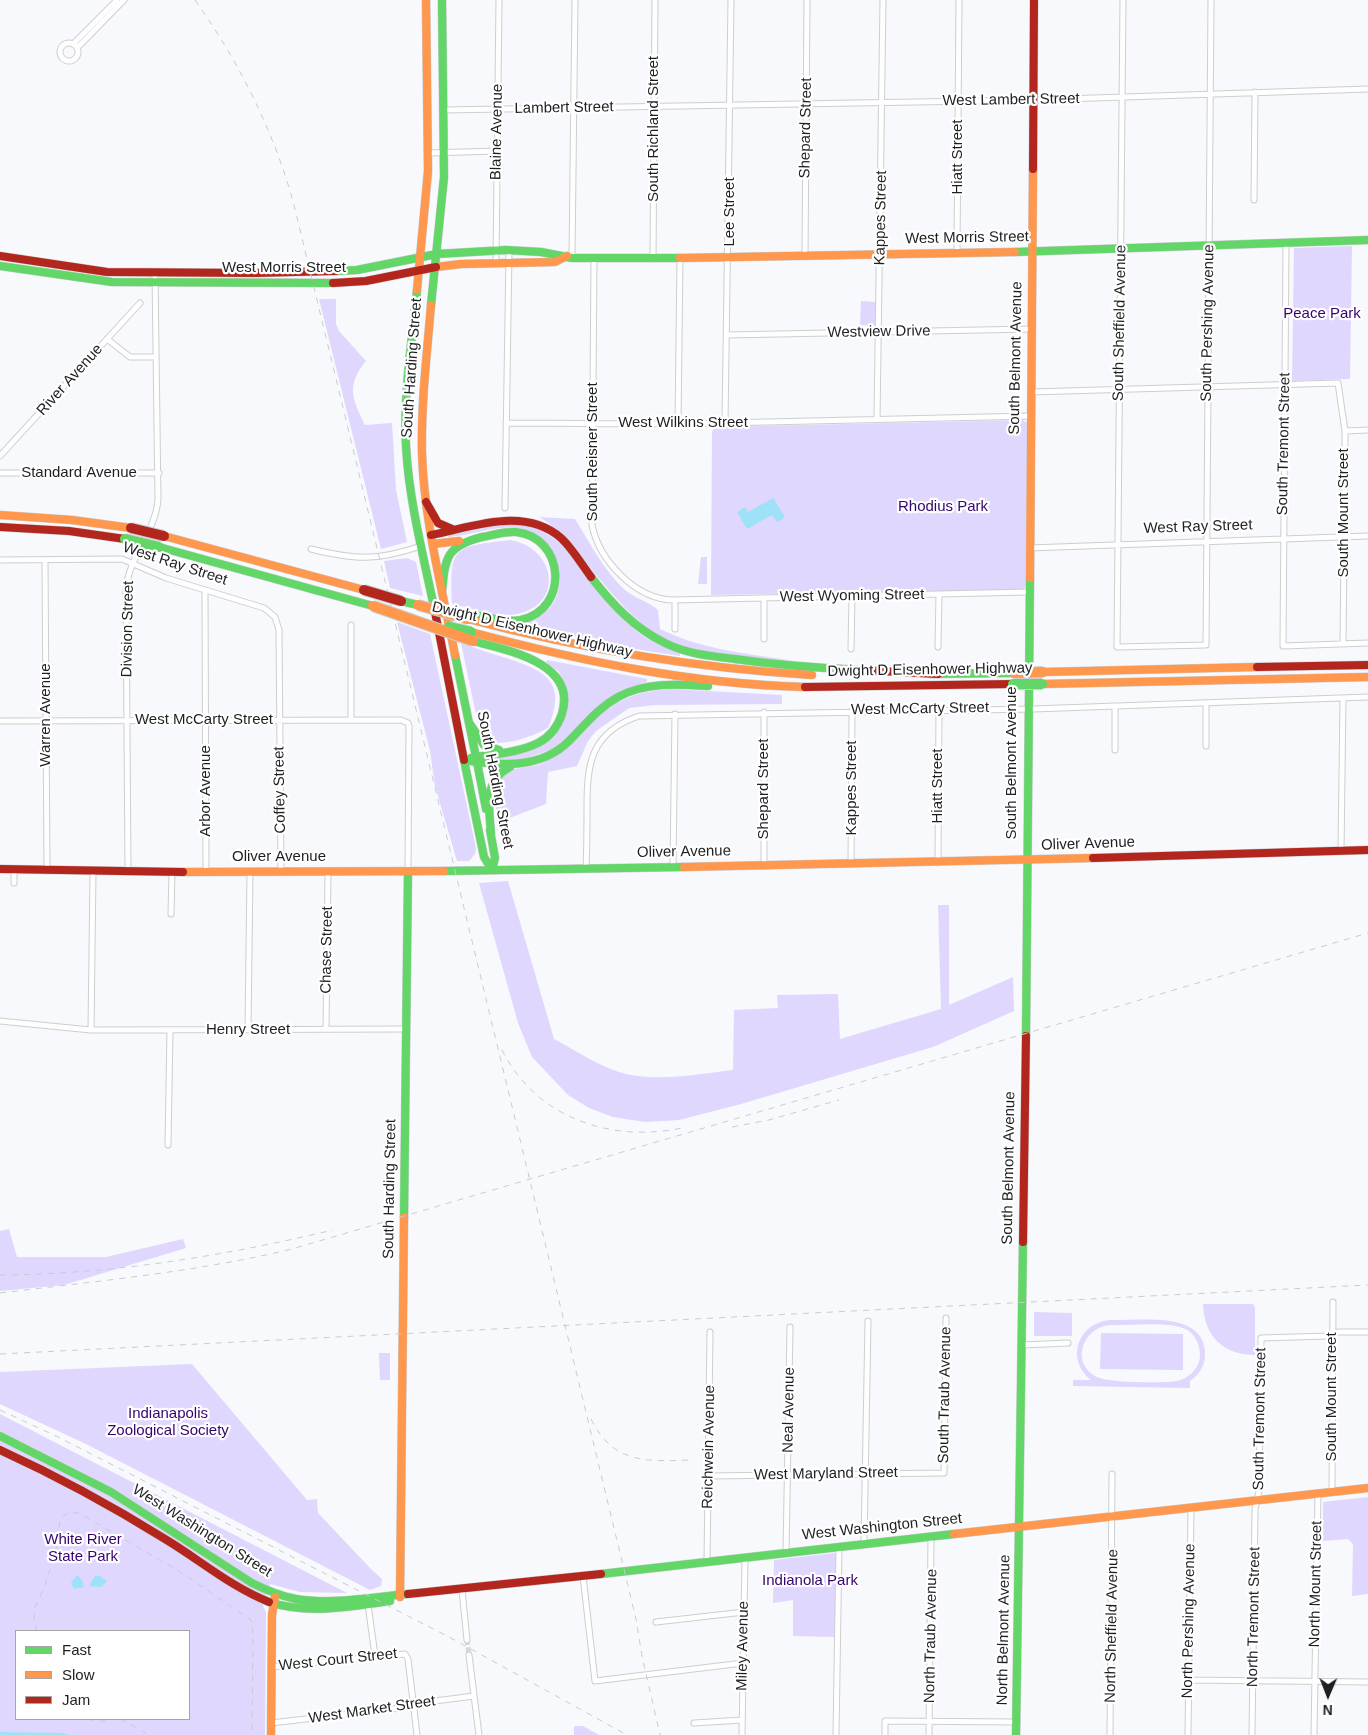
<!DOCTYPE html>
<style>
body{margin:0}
#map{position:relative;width:1368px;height:1735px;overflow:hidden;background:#f7f9fc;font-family:Arial,sans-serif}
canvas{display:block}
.legend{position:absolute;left:15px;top:1630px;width:175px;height:90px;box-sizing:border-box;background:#fff;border:1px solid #a5a5a6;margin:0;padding:6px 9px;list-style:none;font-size:15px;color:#1e1f21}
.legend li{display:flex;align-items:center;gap:10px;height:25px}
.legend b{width:25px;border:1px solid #a5a5a6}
.north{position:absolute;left:1303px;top:1670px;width:50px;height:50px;-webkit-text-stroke:4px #fff;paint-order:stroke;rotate:181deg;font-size:14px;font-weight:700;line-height:20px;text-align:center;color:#1e1f21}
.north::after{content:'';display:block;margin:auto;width:18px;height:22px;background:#1e1f21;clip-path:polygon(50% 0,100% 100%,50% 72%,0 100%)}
</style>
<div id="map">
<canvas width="1368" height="1735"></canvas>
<ul class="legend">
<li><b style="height:6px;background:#63d668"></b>Fast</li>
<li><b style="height:6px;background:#ff974d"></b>Slow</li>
<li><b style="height:6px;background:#b3261e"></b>Jam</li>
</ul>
<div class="north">N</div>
</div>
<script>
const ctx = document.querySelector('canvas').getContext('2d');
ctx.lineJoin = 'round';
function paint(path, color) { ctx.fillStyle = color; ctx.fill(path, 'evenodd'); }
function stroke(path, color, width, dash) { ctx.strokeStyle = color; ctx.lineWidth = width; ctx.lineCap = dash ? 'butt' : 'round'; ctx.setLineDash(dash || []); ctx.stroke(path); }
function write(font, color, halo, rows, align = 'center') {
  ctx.font = font + ' Arial,sans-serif'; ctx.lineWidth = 4.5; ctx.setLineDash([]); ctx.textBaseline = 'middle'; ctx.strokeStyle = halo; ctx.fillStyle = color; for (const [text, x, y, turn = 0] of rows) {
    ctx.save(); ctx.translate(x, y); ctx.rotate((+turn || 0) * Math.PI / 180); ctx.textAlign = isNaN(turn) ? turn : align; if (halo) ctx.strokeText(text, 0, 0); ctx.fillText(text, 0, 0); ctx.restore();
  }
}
paint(new Path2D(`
 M 1352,246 L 1350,379 L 1292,381 L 1294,248 Z
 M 319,299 L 336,299 L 336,324 L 339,331 L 366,361 C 346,385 352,399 365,425 L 392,423 L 396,490 L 407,542 L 381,549 Z
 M 861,301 L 876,302 L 876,326 L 860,325 Z
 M 1023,420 L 1028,424 L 1026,586 L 1022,590 L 711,595 L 712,432 L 714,427 Z
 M 539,517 L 575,519 C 590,543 604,571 625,590 C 634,598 648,601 658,610 L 660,629 C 703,650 749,654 796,661 C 753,657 703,658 664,638 C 638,625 620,603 602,582 C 581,558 567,533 539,517 Z
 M 515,522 C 570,530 594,590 630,625 C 644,639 663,647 680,653 L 680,656 L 622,647 L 519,624 C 529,619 546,613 552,605 C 569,581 556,541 529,531 C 508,522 479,533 457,536 L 449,537 L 448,535 Z
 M 510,540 C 557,548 564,605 517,614 C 498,618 472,608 452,604 C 450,546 452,547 510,540 Z
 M 701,557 L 707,557 L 707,584 L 698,584 Z
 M 407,558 L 416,562 L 423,596 L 390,588 L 384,561 Z
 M 397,622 L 430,634 L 476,848 L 475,854 L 469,861 L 457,861 L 435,786 L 430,751 Z
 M 461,643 C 477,649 493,654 509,659 C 550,672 566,685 548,728 C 534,736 498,750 484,738 L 477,719 Z
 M 547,660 L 647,679 L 647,682 L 620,691 L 556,748 L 520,760 L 491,762 L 492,758 L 555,736 L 562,678 L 558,671 L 546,663 Z
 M 671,689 L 782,695 L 782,704 L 655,705 L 629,708 L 596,731 L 588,741 L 577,766 L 548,772 L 546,804 L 499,822 C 497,809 489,789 498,777 C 507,765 533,770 545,762 C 594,729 604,692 671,689 Z
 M 508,881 L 554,1039 C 575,1050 597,1065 619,1072 C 653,1083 699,1074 733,1070 L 734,1010 L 778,1008 L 777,995 L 838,994 L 840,1039 L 941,1009 L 938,905 L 949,905 L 949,1005 L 1013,977 L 1014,1011 L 933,1047 L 741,1104 L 679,1120 L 645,1122 L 613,1117 L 589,1108 L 568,1095 L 532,1057 L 518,1023 L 479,883 Z
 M 9,1229 L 17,1257 L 106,1257 L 183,1239 L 186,1248 L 64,1285 L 0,1291 L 0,1231 Z
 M 1203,1304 L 1253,1304 L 1255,1307 L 1255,1355 C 1223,1355 1204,1336 1203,1304 Z
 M 1034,1312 L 1072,1313 L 1072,1336 L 1034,1336 Z
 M 1110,1320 C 1139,1321 1203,1310 1205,1352 C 1206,1364 1200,1374 1190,1381 L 1190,1388 L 1073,1386 L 1073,1380 L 1091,1380 C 1065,1359 1078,1323 1110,1320 ZM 1110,1325 C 1129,1326 1174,1320 1189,1331 C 1198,1338 1202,1351 1199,1362 C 1196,1370 1189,1377 1181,1380 C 1169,1384 1104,1383 1095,1376 C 1070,1361 1084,1327 1110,1325 Z
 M 1101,1333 L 1183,1334 L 1183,1370 L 1100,1369 Z
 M 379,1353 L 390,1353 L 390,1380 L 380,1380 Z
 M 192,1364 L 307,1500 L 317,1499 L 318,1513 L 371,1569 L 382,1579 L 381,1586 L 370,1590 L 86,1444 L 0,1404 L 0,1372 Z
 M 0,1414 L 347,1593 L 300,1592 L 270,1584 L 263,1606 L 266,1612 L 265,1735 L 0,1735 ZM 16,1631 L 189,1631 L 189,1719 L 16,1719 Z
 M 1368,1497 L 1368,1594 L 1352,1596 L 1353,1544 L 1348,1539 L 1323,1541 L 1323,1502 Z
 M 835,1553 L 837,1555 L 835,1637 L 793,1636 L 793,1600 L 773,1603 L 774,1560 Z
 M 574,1726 L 583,1726 L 599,1735 L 574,1735 Z`), '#dfd7fd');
paint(new Path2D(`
 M 773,498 L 785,517 L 777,522 L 772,515 L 747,529 L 737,512 L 745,507 L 748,512 Z
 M 77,1575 L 82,1580 L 84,1587 L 74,1589 L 71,1583 Z
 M 95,1576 L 100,1576 L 107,1581 L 101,1587 L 89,1586 Z
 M 0,1732 L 63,1733 L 69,1735 L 0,1735 Z`), '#9de2f8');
stroke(new Path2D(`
 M 467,1640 L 469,1655`), '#d6d8db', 5, [5, 2.5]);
const street = new Path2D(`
 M 1123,0 L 1117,647 L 1206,645 L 1211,0
 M60 52a9 9 0 1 1 18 0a9 9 0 1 1-18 0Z
 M 73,44 L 117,0
 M 77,48 L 124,0
 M 444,110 L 1033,100 L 1368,89
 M 429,153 L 497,151
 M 1254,200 L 1255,92
 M 1286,243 L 1283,646 L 1368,643
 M 957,253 L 959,0
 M 805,256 L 807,0
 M 572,258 L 575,0
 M 594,258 L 592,525 C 599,560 635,599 673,600 L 1029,592
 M 653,259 L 655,0
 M 496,263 L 499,0
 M 727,335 L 1031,329
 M 107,339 L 130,357 L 156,357
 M 1031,392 L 1338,383 L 1345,431 L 1345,461 L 1343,644
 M 877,419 L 883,0
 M 506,423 L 678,424 L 1031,416
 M 725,423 L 731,0
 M 678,424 L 680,258
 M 1345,431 L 1368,430
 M 0,456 L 140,303
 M 0,473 L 159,473
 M 505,508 L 509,252
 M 1029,548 L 1368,536
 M 311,549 C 356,560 377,561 421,546
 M 0,560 L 122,559 L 166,578 L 264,608 L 275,617 L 279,630 L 281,872
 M 45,560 L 47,871
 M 205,590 L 206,872
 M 764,598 L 764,639
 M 351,625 L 351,719
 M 675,629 L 675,600
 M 938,647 L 939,594
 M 851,649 L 852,596
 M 1206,703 L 1206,746
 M 0,721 L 401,720 L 408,723 L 409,726 L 408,871
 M 1115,750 L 1115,706
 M 1341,851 L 1343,698
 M 938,863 L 939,709
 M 851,864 L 852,711
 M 764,866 L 764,712
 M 673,867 L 675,714
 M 586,869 C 587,848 587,828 587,807 C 587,763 591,732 639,716 L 1033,709 L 1368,697
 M 128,872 L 126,589 C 129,556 155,533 158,500 L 155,273
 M 14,883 L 14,870
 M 171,914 L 172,872
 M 0,1021 L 91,1030 L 406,1029
 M 326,1029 L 328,872
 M 91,1030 L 93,872
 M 248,1030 L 250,872
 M 168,1145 L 170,1030
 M 1022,1345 L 1068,1343
 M 708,1476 L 944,1473 L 946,1318
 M 1332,1492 L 1333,1302
 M 864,1544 L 868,1321
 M 786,1553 L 790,1327
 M 707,1562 L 710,1332
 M 583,1576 L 595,1681 L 743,1663
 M 462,1590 L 467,1640
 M 368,1604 L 375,1656
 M 656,1622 L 744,1612
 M 469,1655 L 479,1735
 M 271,1667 L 405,1654 L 408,1659 L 417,1735
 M 1188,1680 L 1368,1682
 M 271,1723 L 409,1707 L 419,1703 L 474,1696
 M 694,1723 L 742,1720
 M 742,1735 L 745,1558
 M 836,1735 L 839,1547
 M 885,1735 L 885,1721 L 1017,1722
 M 929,1735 L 931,1537
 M 1110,1735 L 1112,1474
 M 1188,1735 L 1191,1507
 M 1252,1735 L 1255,1509 L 1259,1491 L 1261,1338 L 1329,1336 L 1338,1332 L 1368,1332
 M 1314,1735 L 1318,1493`);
const fast = new Path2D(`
 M 1015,252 L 1368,240
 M 437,254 L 506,250 L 541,252 L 572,258 L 680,258
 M 0,266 L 112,282 L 333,283
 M 336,271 L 357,270 L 437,254
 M 417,290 C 412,341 403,395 406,446 C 409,502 424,558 435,612
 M 431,305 L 444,177 L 442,0
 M 159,547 L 373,606
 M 591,577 C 612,604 634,628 665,643 C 687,654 711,656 735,659 C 777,665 819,668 861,670
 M 442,592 C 445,558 446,546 482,537 C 493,535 504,531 516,532 C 565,537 570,609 521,620 C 506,623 490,617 475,615
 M 401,601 L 418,605
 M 455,655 L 477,762
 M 931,674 L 1014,673
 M 470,724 L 484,745 L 499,750
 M 471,758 C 493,754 518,753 538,743 C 550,737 558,726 562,714 C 578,663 507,650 473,641
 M 464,760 L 484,857 L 492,870 L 495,858 L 490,830
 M 464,760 C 501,766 541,769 569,741 C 585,725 598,708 618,697 C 645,682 677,684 708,686
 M 477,762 L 486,809
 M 491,833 C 489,807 483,781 510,767
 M 444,871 L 684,867
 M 1026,1036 L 1030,578
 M 404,1217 L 408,871
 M 0,1436 L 111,1492 L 252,1583 C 266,1590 280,1596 296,1599 C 332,1605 372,1597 408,1594
 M 601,1574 L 954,1534
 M 269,1602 C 309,1615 350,1606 390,1601
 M 1016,1735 L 1023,1242`);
const slow = new Path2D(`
 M 680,258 L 1015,252
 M 436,267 L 461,264 L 555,262 L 567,256
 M 417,290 L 428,171 L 426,0
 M 431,305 C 427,354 421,403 422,453 C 424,521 442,588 455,655
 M 0,515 L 72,520 L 131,528
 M 164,536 L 364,590
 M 433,544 L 459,541
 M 1030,578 L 1033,169
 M 468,619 C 581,649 695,668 812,675
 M 471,632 C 580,661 691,684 805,687
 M 1043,672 L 1257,667
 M 1042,684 L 1368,677
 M 684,867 L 1093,858
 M 183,872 L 444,871
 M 954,1534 L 1368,1488
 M 400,1597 L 404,1217
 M 271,1735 L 272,1615 L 275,1597`);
const jam = new Path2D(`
 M 1033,169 L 1034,0
 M 0,256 L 107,272 L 255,273 L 336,271
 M 333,283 L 366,281 L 436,267
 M 426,502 L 438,523 L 452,529
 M 0,527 L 69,531 L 125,539
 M 431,535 C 473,527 524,506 561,538 C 572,548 582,565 591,577
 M 435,612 L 464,760
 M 1257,667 L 1368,665
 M 861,670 L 938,674
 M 805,687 L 1013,684
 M 1093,858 L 1368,850
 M 0,869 L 183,872
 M 1023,1242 L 1026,1036
 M 0,1450 C 57,1476 112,1506 165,1539 C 200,1560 231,1587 269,1602
 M 408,1594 L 601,1574`);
stroke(street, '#cdced0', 7);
stroke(fast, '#cdced0', 9);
stroke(slow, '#cdced0', 9);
stroke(jam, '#cdced0', 9);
stroke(street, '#fefeff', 5);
stroke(fast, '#63d668', 8);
stroke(slow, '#ff974d', 8);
stroke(jam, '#b3261e', 8);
stroke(new Path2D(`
 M 195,0 C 239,62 274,131 294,205 L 636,1619 L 642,1656 L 660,1735
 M 502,1050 C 536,1118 611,1143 682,1128
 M 732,1127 L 769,1120 L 839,1100
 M 0,1275 C 114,1274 223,1256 333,1230
 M 0,1293 C 98,1281 196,1272 292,1249 L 1368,933
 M 0,1354 L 1368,1285
 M 0,1410 L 56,1436 L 449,1637 L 627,1735
 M 591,1419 C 614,1466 649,1461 694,1460
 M 37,1631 L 34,1622 L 34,1610 L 46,1583 L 56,1549 L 60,1520 L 67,1513 L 79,1513 L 179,1571 L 251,1620 L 253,1634 L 252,1735
 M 88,1719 L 98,1722 L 111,1719
 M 120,1719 L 149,1735`), '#cbcbcc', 1, [6, 6]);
const fastBridge = new Path2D(`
 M 125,539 L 159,547
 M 449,627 L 471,632
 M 1013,684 L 1042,684`);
const slowBridge = new Path2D(`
 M 418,605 L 468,619
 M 373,606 L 473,641
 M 1014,673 L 1043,672`);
const jamBridge = new Path2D(`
 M 131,528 L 164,536
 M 364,590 L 401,601`);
stroke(fastBridge, '#cdced0', 12, []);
stroke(slowBridge, '#cdced0', 12, []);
stroke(jamBridge, '#cdced0', 12, []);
stroke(fastBridge, '#63d668', 10);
stroke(slowBridge, '#ff974d', 10);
stroke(jamBridge, '#b3261e', 10);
write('15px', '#1e1f21', '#fff', [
 ["West Lambert Street",1011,100,-1],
 ["Lambert Street",564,108,-1],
 ["Shepard Street",806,128,-89],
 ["South Richland Street",654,129,-90],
 ["Blaine Avenue",497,132,-89],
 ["Hiatt Street",958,157,-90],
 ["Lee Street",730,212,-90],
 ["Kappes Street",881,218,-89],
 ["West Morris Street",967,238,-1],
 ["West Morris Street",284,268],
 ["South Sheffield Avenue",1120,323,-89],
 ["South Pershing Avenue",1208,323,-89],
 ["Westview Drive",879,332,-1],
 ["South Belmont Avenue",1016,358,-89],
 ["South Harding Street",412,368,-86],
 ["River Avenue",70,380,-48],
 ["West Wilkins Street",683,423],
 ["South Tremont Street",1284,444,-89],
 ["South Reisner Street",593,452,-90],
 ["Standard Avenue",79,473],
 ["South Mount Street",1344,513,-90],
 ["West Ray Street",1198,527,-2],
 ["West Ray Street",175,564,18],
 ["West Wyoming Street",852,596,-1],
 ["Division Street",128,629,-89],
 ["Dwight D Eisenhower Highway",532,630,13],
 ["Dwight D Eisenhower Highway",930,670,-1],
 ["West McCarty Street",920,709,-1],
 ["Warren Avenue",46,715,-90],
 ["West McCarty Street",204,720],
 ["South Belmont Avenue",1012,763,-90],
 ["South Harding Street",495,780,79],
 ["Hiatt Street",938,786,-90],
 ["Kappes Street",852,788,-90],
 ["Shepard Street",764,789,-90],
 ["Coffey Street",280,790,-91],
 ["Arbor Avenue",206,791,-90],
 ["Oliver Avenue",1088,844,-2],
 ["Oliver Avenue",684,852,-1],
 ["Oliver Avenue",279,857],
 ["Chase Street",327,950,-89],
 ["Henry Street",248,1030],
 ["South Belmont Avenue",1009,1168,-89],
 ["South Harding Street",390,1189,-89],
 ["South Traub Avenue",945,1395,-89],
 ["South Mount Street",1332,1397,-90],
 ["Neal Avenue",789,1410,-89],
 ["South Tremont Street",1260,1419,-89],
 ["Reichwein Avenue",709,1447,-89],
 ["West Maryland Street",826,1474,-1],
 ["West Washington Street",882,1527,-6],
 ["West Washington Street",202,1531,32],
 ["North Mount Street",1316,1584,-89],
 ["North Tremont Street",1254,1617,-89],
 ["North Pershing Avenue",1189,1621,-89],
 ["North Sheffield Avenue",1112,1626,-89],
 ["North Belmont Avenue",1004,1630,-89],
 ["North Traub Avenue",931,1636,-89],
 ["Miley Avenue",743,1646,-89],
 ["West Court Street",338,1660,-6],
 ["West Market Street",372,1710,-8]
]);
write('15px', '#36046e', '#fff', [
 ["Peace Park",1322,314],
 ["Rhodius Park",943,507],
 ["Indianapolis",168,1414],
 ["Zoological Society",168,1431],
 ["White River",83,1540],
 ["State Park",83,1557],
 ["Indianola Park",810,1581]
]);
</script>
